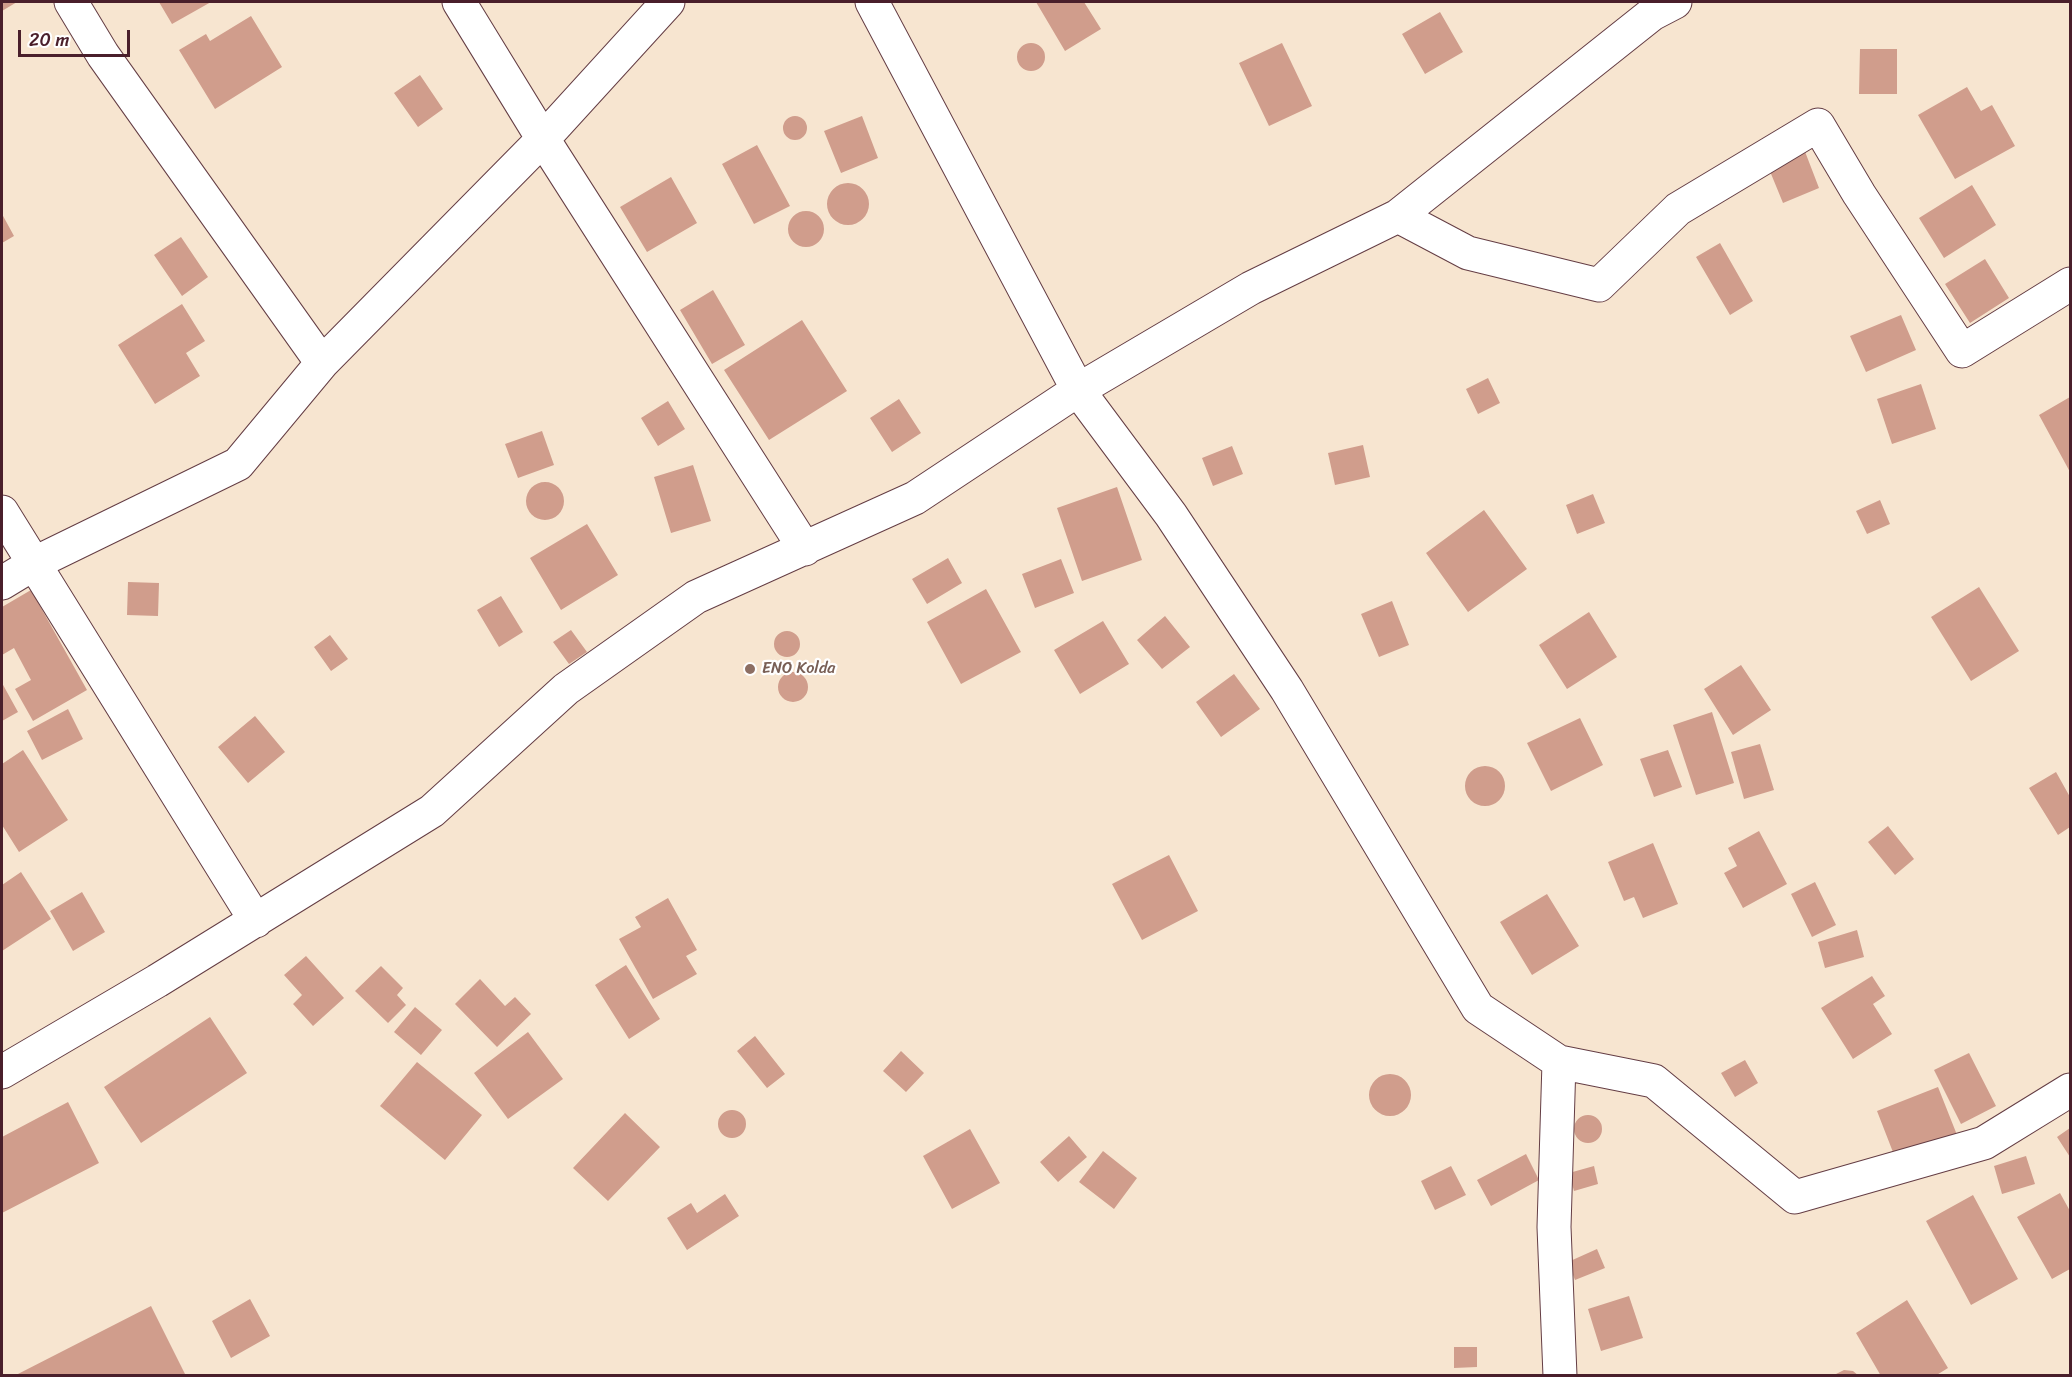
<!DOCTYPE html>
<style>
body{margin:0}
#map{position:relative;width:2072px;height:1377px;overflow:hidden;background:#f7e5d0;font-family:Sriracha,sans-serif}
canvas{display:block}
.frame{position:absolute;inset:0;border:3px solid #4a1f2b;pointer-events:none}
.scale{position:absolute;left:18px;top:30px;width:112px;height:27px;box-sizing:border-box;border:3px solid #4a1f2b;border-top:0;padding-left:8px;font-size:18px;line-height:21px;white-space:nowrap;color:#4a1f2b;-webkit-text-stroke:4px #fff;paint-order:stroke}
</style>
<div id="map">
<canvas width="2072" height="1377"></canvas>
<div class="frame"></div>
<div class="scale">20 m</div>
</div>
<script>
const ctx = document.querySelector('canvas').getContext('2d');
ctx.lineJoin = 'round';
function paint(path, color) { ctx.fillStyle = color; ctx.fill(path, 'evenodd'); }
function stroke(path, color, width, dash) { ctx.strokeStyle = color; ctx.lineWidth = width; ctx.lineCap = dash ? 'butt' : 'round'; ctx.setLineDash(dash || []); ctx.stroke(path); }
function write(font, color, halo, rows, align = 'center') {
  ctx.font = font + ' Sriracha,sans-serif'; ctx.lineWidth = 4.5; ctx.setLineDash([]); ctx.textBaseline = 'middle'; ctx.strokeStyle = halo; ctx.fillStyle = color; for (const [text, x, y, turn = 0] of rows) {
    ctx.save(); ctx.translate(x, y); ctx.rotate((+turn || 0) * Math.PI / 180); ctx.textAlign = isNaN(turn) ? turn : align; if (halo) ctx.strokeText(text, 0, 0); ctx.fillText(text, 0, 0); ctx.restore();
  }
}
paint(new Path2D(`
 M 2,2 L 17,2 L 2,11 Z
 M 159,2 L 211,2 L 172,24 Z
 M 1036,2 L 1084,2 L 1101,29 L 1065,51 Z
 M 1440,12 L 1463,52 L 1425,74 L 1402,34 Z
 M 251,16 L 282,67 L 215,109 L 179,50 L 206,34 L 210,41 Z
 M 1282,43 L 1312,106 L 1269,126 L 1239,63 Z
 M1017 57a14 14 0 1 1 28 0a14 14 0 1 1-28 0Z
 M 1860,49 L 1897,49 L 1897,94 L 1859,94 Z
 M 420,75 L 443,109 L 418,127 L 394,93 Z
 M 1967,87 L 1981,111 L 1992,105 L 2015,146 L 1955,179 L 1918,115 Z
 M 862,116 L 878,158 L 841,173 L 824,131 Z
 M783 128a12 12 0 1 1 24 0a12 12 0 1 1-24 0Z
 M 757,145 L 790,206 L 754,224 L 722,164 Z
 M 1804,149 L 1819,188 L 1783,203 L 1767,164 Z
 M 671,177 L 697,223 L 647,252 L 620,207 Z
 M827 204a21 21 0 1 1 42 0a21 21 0 1 1-42 0Z
 M 1972,185 L 1996,225 L 1944,258 L 1919,218 Z
 M788 229a18 18 0 1 1 36 0a18 18 0 1 1-36 0Z
 M 2,214 L 14,236 L 2,243 Z
 M 181,237 L 208,277 L 182,296 L 154,255 Z
 M 1720,243 L 1753,301 L 1730,315 L 1696,257 Z
 M 1985,259 L 2009,298 L 1970,323 L 1945,284 Z
 M 713,290 L 745,345 L 712,364 L 680,310 Z
 M 182,304 L 205,341 L 186,353 L 200,376 L 155,404 L 118,345 Z
 M 1901,315 L 1916,350 L 1866,372 L 1850,336 Z
 M 802,320 L 847,391 L 769,440 L 724,370 Z
 M 1488,378 L 1500,403 L 1478,414 L 1466,389 Z
 M 1921,384 L 1936,429 L 1892,444 L 1877,399 Z
 M 2070,397 L 2070,472 L 2039,415 Z
 M 899,399 L 921,433 L 892,452 L 870,418 Z
 M 668,401 L 685,429 L 658,446 L 641,418 Z
 M 542,431 L 554,465 L 518,478 L 505,444 Z
 M 1363,445 L 1370,477 L 1335,485 L 1328,453 Z
 M 1232,446 L 1243,474 L 1213,486 L 1202,458 Z
 M 693,465 L 711,521 L 671,533 L 654,477 Z
 M526 501a19 19 0 1 1 38 0a19 19 0 1 1-38 0Z
 M 1117,487 L 1142,560 L 1082,581 L 1057,508 Z
 M 1593,494 L 1605,523 L 1577,534 L 1566,505 Z
 M 1880,500 L 1890,524 L 1867,534 L 1856,511 Z
 M 1484,510 L 1527,569 L 1468,612 L 1426,553 Z
 M 587,524 L 618,575 L 561,610 L 530,558 Z
 M 948,558 L 962,583 L 927,604 L 912,579 Z
 M 1061,559 L 1074,593 L 1035,608 L 1022,574 Z
 M 128,582 L 159,583 L 158,616 L 127,615 Z
 M 1979,587 L 2019,651 L 1971,681 L 1931,617 Z
 M 986,589 L 1021,652 L 961,684 L 927,622 Z
 M 31,590 L 87,690 L 33,721 L 15,689 L 31,680 L 14,648 L 2,655 L 2,607 Z
 M 501,596 L 523,632 L 499,647 L 477,610 Z
 M 1392,601 L 1409,645 L 1379,657 L 1361,614 Z
 M 1589,612 L 1617,657 L 1567,689 L 1539,645 Z
 M 1165,616 L 1190,647 L 1162,669 L 1137,640 Z
 M 1103,621 L 1129,664 L 1080,694 L 1054,650 Z
 M 571,630 L 587,652 L 569,664 L 553,642 Z
 M774 644a13 13 0 1 1 26 0a13 13 0 1 1-26 0Z
 M 330,635 L 348,659 L 331,671 L 314,647 Z
 M 1741,665 L 1771,710 L 1733,735 L 1704,689 Z
 M778 687a15 15 0 1 1 30 0a15 15 0 1 1-30 0Z
 M 1234,674 L 1260,709 L 1221,737 L 1196,702 Z
 M 2,683 L 18,712 L 2,721 Z
 M 68,709 L 83,739 L 42,760 L 27,731 Z
 M 1712,712 L 1734,783 L 1696,795 L 1673,725 Z
 M 255,716 L 285,752 L 248,783 L 218,747 Z
 M 1580,718 L 1603,765 L 1551,791 L 1527,743 Z
 M 1760,744 L 1774,790 L 1744,799 L 1731,752 Z
 M 23,750 L 68,820 L 19,852 L 2,825 L 2,764 Z
 M 1668,750 L 1682,787 L 1654,797 L 1640,759 Z
 M1465 786a20 20 0 1 1 40 0a20 20 0 1 1-40 0Z
 M 2056,772 L 2070,797 L 2070,827 L 2058,835 L 2029,788 Z
 M 1888,826 L 1914,859 L 1895,875 L 1868,842 Z
 M 1759,831 L 1787,884 L 1743,908 L 1724,873 L 1737,866 L 1728,848 Z
 M 1653,843 L 1678,904 L 1643,918 L 1634,897 L 1624,901 L 1608,862 Z
 M 1169,855 L 1198,911 L 1142,940 L 1112,884 Z
 M 21,872 L 51,919 L 2,951 L 2,885 Z
 M 1815,882 L 1836,925 L 1812,937 L 1791,894 Z
 M 82,892 L 105,932 L 73,951 L 50,911 Z
 M 1547,894 L 1579,946 L 1532,975 L 1500,922 Z
 M 668,898 L 697,950 L 686,956 L 697,974 L 653,999 L 619,939 L 641,927 L 635,917 Z
 M 1857,930 L 1864,957 L 1825,968 L 1818,942 Z
 M 306,956 L 344,998 L 313,1026 L 293,1004 L 302,995 L 284,975 Z
 M 626,965 L 660,1019 L 629,1039 L 595,985 Z
 M 381,966 L 403,988 L 397,995 L 406,1005 L 388,1023 L 355,991 Z
 M 1872,976 L 1885,996 L 1873,1004 L 1892,1034 L 1853,1059 L 1821,1008 Z
 M 480,979 L 505,1006 L 515,997 L 531,1014 L 497,1047 L 455,1004 Z
 M 415,1007 L 442,1030 L 421,1055 L 394,1032 Z
 M 210,1017 L 247,1073 L 141,1143 L 104,1087 Z
 M 528,1032 L 563,1079 L 508,1119 L 474,1073 Z
 M 755,1036 L 785,1074 L 767,1088 L 737,1051 Z
 M 901,1051 L 924,1073 L 906,1092 L 883,1071 Z
 M 1969,1053 L 1996,1106 L 1961,1124 L 1934,1070 Z
 M 1745,1060 L 1758,1083 L 1735,1097 L 1721,1073 Z
 M 417,1062 L 482,1115 L 445,1160 L 380,1106 Z
 M1369 1095a21 21 0 1 1 42 0a21 21 0 1 1-42 0Z
 M 1938,1087 L 1959,1140 L 1898,1165 L 1877,1111 Z
 M 68,1102 L 99,1163 L 2,1213 L 2,1137 Z
 M718 1124a14 14 0 1 1 28 0a14 14 0 1 1-28 0Z
 M 625,1113 L 660,1147 L 608,1201 L 573,1168 Z
 M1574 1129a14 14 0 1 1 28 0a14 14 0 1 1-28 0Z
 M 2070,1128 L 2070,1157 L 2057,1137 Z
 M 970,1129 L 1000,1183 L 952,1209 L 923,1156 Z
 M 1069,1136 L 1087,1157 L 1058,1182 L 1040,1162 Z
 M 1103,1151 L 1137,1178 L 1114,1209 L 1079,1182 Z
 M 1526,1154 L 1539,1180 L 1491,1206 L 1477,1180 Z
 M 2026,1156 L 2035,1184 L 2002,1194 L 1994,1166 Z
 M 1451,1166 L 1466,1195 L 1435,1210 L 1421,1181 Z
 M 1594,1166 L 1598,1184 L 1574,1191 L 1569,1173 Z
 M 2060,1193 L 2070,1211 L 2070,1269 L 2052,1279 L 2017,1217 Z
 M 725,1194 L 739,1216 L 687,1250 L 667,1218 L 691,1203 L 697,1213 Z
 M 1973,1195 L 2018,1279 L 1971,1305 L 1926,1221 Z
 M 1597,1249 L 1605,1268 L 1575,1280 L 1568,1262 Z
 M 1629,1296 L 1643,1338 L 1601,1351 L 1588,1309 Z
 M 250,1299 L 270,1336 L 231,1358 L 212,1321 Z
 M 1907,1300 L 1948,1368 L 1935,1376 L 1881,1376 L 1856,1333 Z
 M 151,1306 L 186,1376 L 14,1376 Z
 M 1454,1347 L 1477,1347 L 1477,1367 L 1454,1368 Z
 M 1844,1370 L 1853,1371 L 1859,1376 L 1832,1376 Z`), '#d09d8c');
const street = new Path2D(`
 M 71,2 L 103,55 L 322,363
 M 459,2 L 543,139 L 805,549
 M 872,2 L 1078,390 L 1171,515 L 1287,690 L 1478,1008 L 1559,1062 L 1554,1227 L 1560,1376
 M 1398,216 L 1652,14 L 1675,2
 M 2,512 L 256,921
 M 2,583 L 35,563 L 238,464 L 322,363 L 543,139 L 668,2
 M 1559,1062 L 1654,1081 L 1795,1197 L 1984,1143 L 2070,1090
 M 2,1072 L 157,981 L 432,811 L 566,689 L 696,597 L 915,498 L 1078,390 L 1251,288 L 1398,216 L 1468,253 L 1599,285 L 1678,209 L 1818,125 L 1859,194 L 1962,351 L 2070,284`);
stroke(street, '#643d44', 35);
stroke(street, '#fff', 33);
for (const [x, y, r, color] of [
 [750,669,6,"#8d6e63"]
]) { const dot = new Path2D(); dot.arc(x, y, r, 0, 2 * Math.PI); ctx.fillStyle = color; ctx.fill(dot); stroke(dot, '#fff', 2); }
write('16px', '#785e54', '#fff', [
 ["ENO Kolda",762,669]
], 'left');
</script>
